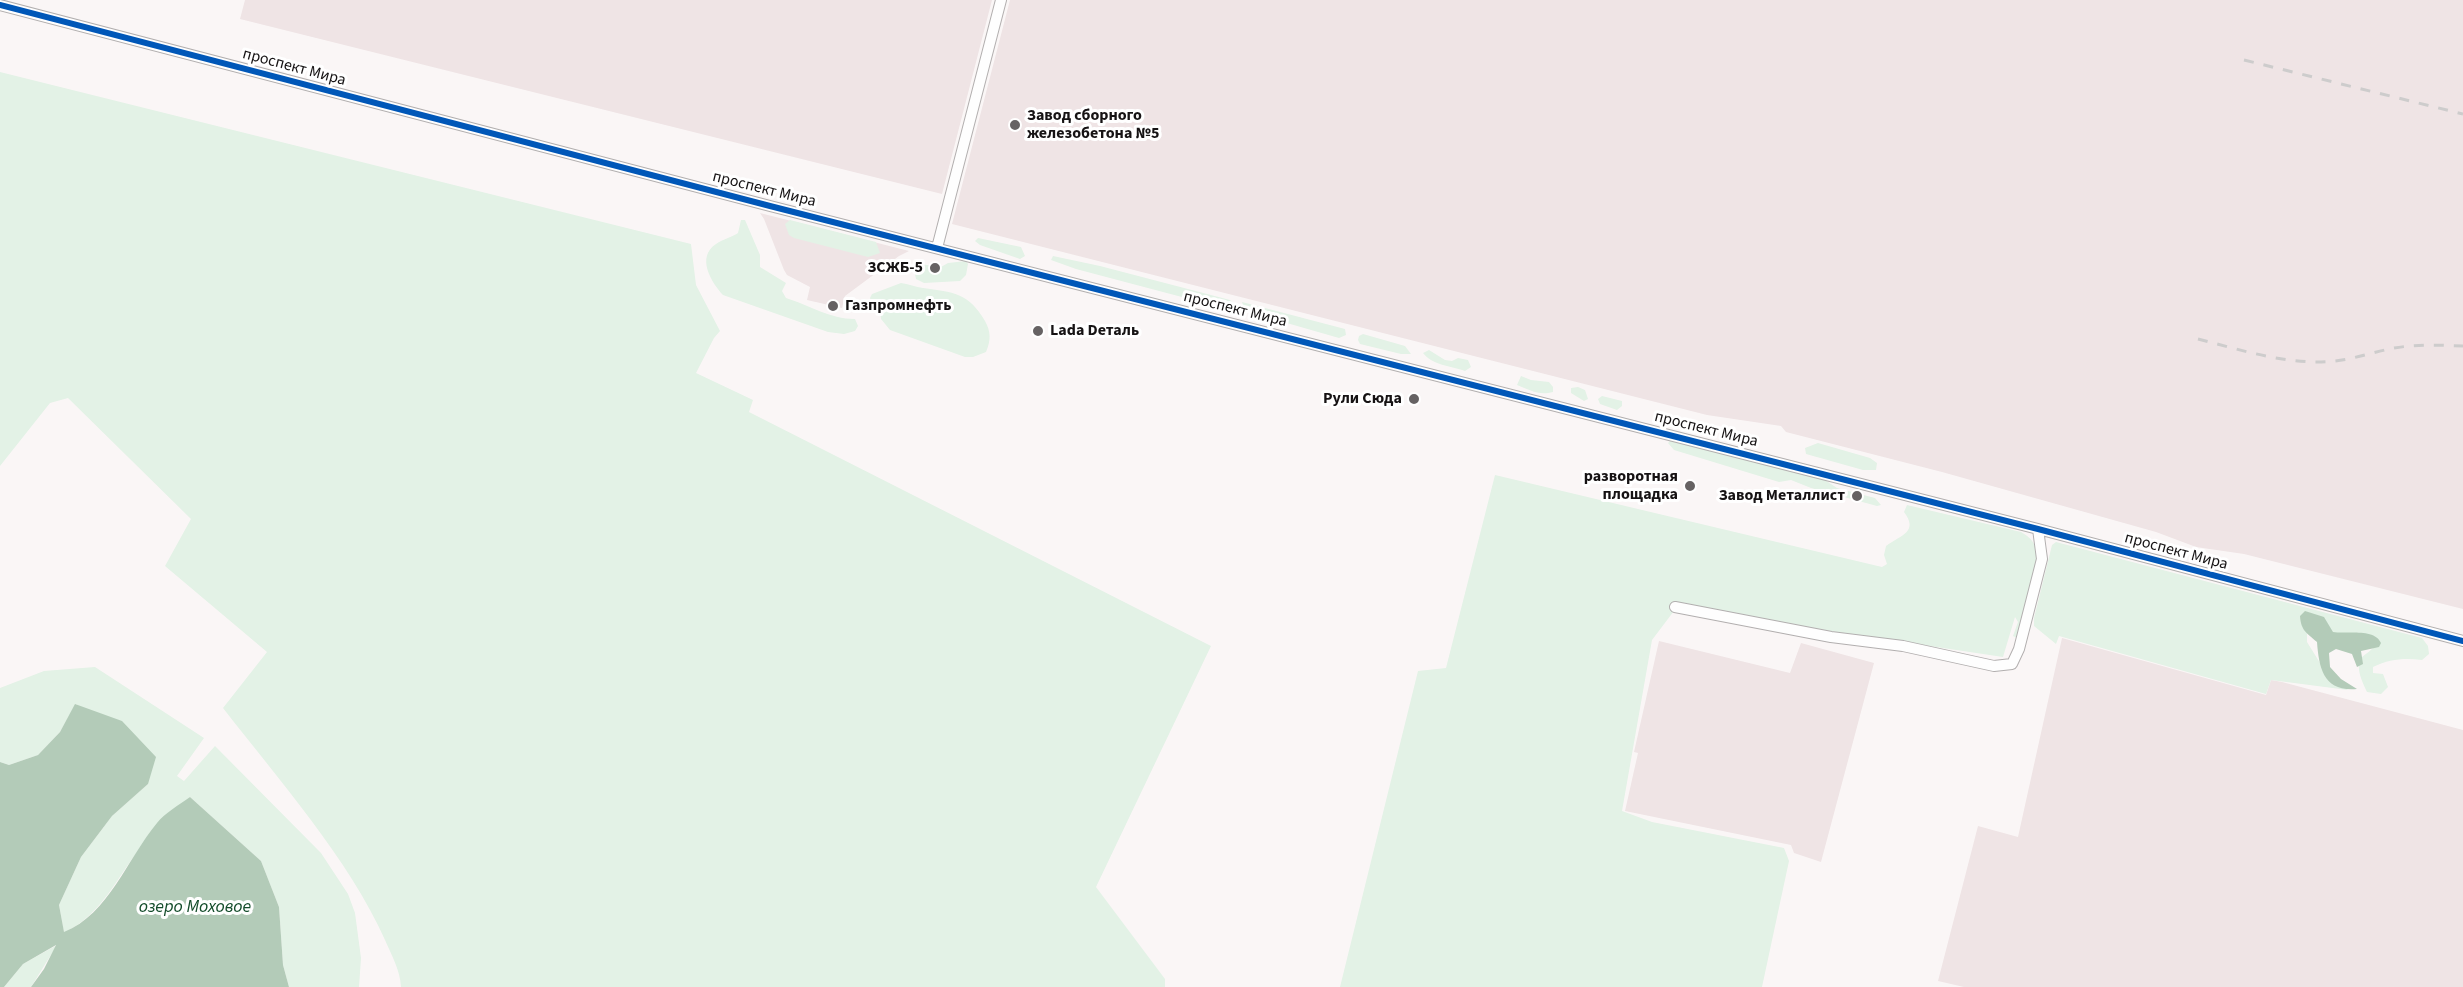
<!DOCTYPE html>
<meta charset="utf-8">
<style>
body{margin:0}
canvas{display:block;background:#faf6f6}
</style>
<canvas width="2463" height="987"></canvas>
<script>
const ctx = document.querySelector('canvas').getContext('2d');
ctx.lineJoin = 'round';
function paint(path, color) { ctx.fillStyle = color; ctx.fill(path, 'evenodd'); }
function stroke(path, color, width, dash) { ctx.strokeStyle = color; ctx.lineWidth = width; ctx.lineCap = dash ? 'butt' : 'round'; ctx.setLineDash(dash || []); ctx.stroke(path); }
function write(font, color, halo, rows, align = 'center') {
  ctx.font = font + ' "Source Sans 3",sans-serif'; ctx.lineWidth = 6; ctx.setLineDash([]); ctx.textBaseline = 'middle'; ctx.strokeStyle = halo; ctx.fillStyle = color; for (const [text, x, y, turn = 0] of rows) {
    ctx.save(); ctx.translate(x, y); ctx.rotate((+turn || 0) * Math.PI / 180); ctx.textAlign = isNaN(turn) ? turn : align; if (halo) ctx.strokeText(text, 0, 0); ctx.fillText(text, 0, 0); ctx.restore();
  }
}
paint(new Path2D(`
 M 245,0 L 992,0 L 942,194 L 240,19 Z
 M 1010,0 L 2463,0 L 2463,609 L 2244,554 L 2196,547 L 2156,532 L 1942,472 L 1786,432 L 1781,426 L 1707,415 L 952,224 Z
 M 760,213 L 909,251 L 899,256 L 845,296 L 842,308 L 807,300 L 810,287 L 787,275 L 784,270 L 764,219 Z
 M 2062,638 L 2266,695 L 2271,680 L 2282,682 L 2463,730 L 2463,987 L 1964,987 L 1938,981 L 1978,826 L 2018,837 Z
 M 1659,641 L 1790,673 L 1801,643 L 1874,663 L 1821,862 L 1794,853 L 1791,845 L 1625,811 L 1638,753 L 1634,752 Z`), '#efe4e5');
paint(new Path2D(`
 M 0,72 L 691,244 L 696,285 L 720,331 L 714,338 L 696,373 L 753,400 L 749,412 L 1211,646 L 1096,887 L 1165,979 L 1165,987 L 401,987 C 400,970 392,956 385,940 C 349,859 278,779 223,708 L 267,652 L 165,566 L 191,519 L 68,398 L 50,403 L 0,466 Z
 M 741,220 L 745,220 L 760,255 L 760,267 L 786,283 L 782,291 L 786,298 C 809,305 830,319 855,319 L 858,326 L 855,331 L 844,334 L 828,332 L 723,295 C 711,282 696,257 716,244 C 723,239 732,237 738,233 Z
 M 790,220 L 876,242 L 880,253 L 868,257 L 794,238 L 789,235 L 785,224 Z
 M 978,238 L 1021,247 L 1025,256 L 1020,259 L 980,245 L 975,241 Z
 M 1053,256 L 1100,266 L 1230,300 L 1234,304 L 1231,310 L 1076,269 L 1051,260 Z
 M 966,261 L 968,264 L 966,275 L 960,281 L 924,283 L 916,279 L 914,270 L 920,264 L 941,267 L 948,263 Z
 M 901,283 C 908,284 916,287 923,288 C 953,292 969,293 985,321 C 991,332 991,340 986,352 L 973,357 L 965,357 L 890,330 L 881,319 L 880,309 L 873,305 L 870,298 L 872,294 Z
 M 1242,302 L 1345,329 L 1346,335 L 1339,338 L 1245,311 Z
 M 1363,334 L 1405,346 L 1411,354 L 1401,354 L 1360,344 L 1358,340 L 1359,336 Z
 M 1429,350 L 1445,360 L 1452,361 L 1458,358 L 1468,360 L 1471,367 L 1465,371 C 1451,366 1432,365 1423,353 Z
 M 1521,376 L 1531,380 L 1549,382 L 1553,387 L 1553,392 C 1539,396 1530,390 1517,385 Z
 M 1578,387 L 1585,390 L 1588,399 L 1584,401 L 1571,393 L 1571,388 Z
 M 1602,396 L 1622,401 L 1622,406 L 1617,410 L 1600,404 L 1598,399 Z
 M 1670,441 L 1822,478 L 1837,488 L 1875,498 L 1881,505 L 1877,506 L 1811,488 L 1791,480 L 1779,482 L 1674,450 L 1668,443 Z
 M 1818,443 L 1870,458 L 1877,463 L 1876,470 L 1863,470 L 1806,454 L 1805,448 Z
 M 1495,475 L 1882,567 L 1887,564 L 1884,555 L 1886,546 C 1901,535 1919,532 1904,512 L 1907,505 L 2021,532 C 2030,537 2036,543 2037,554 C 2039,574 2023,617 2017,638 L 2013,636 L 2018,622 L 2015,617 L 2003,657 L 1803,627 L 1680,603 L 1652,640 L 1622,811 L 1652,822 L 1784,848 L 1789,861 L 1762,987 L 1340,987 L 1418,671 L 1446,668 Z
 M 2056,542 L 2422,638 L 2428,646 L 2429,654 L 2422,660 C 2404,658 2390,659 2373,667 L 2373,673 L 2383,674 L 2388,687 L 2381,694 L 2367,692 C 2363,683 2355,668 2361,658 C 2365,654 2372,650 2376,645 L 2307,631 L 2307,642 L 2330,679 L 2348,690 L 2271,680 L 2266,694 L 2059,636 L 2056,644 L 2034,626 L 2034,618 L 2052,545 Z
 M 95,667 L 204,738 L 177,776 L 184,781 L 215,746 L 321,853 L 348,894 L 355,913 L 361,958 L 359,987 L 289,987 L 283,965 L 279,907 L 261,861 L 190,797 C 174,814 155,829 141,847 C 115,880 103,913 64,933 L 59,905 L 81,857 L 112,816 L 148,784 L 76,704 L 60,732 L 38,755 L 9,765 L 0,762 L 0,688 L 44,671 Z
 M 57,945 L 31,987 L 4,987 L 23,964 Z`), '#e3f2e6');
paint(new Path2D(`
 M 2305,611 L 2324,617 L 2333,632 C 2347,634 2375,628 2381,643 L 2379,647 L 2361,651 L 2363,664 L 2357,667 L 2352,654 L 2336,649 L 2329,653 L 2330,667 L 2341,679 L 2357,689 C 2324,692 2319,669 2317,642 C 2307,633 2301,631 2300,616 Z
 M 75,704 L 122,721 L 156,757 L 148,784 L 112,816 L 81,857 L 59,905 L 64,932 C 109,914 127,859 157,823 C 165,813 179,805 190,797 L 261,861 L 279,907 L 283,965 L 289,987 L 31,987 L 44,969 L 56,945 L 23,964 L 4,987 L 0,987 L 0,762 L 9,765 L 38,755 L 60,732 Z`), '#b3cbb8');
const minor = new Path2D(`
 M 0,5 L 770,206 L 2038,529 L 2463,641
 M 937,248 L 1001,0
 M 1675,607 L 1831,637 L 1903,646 L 1994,666 L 2012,664 L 2019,649 L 2042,559 L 2038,529`);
stroke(minor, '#b2afaf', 12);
stroke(minor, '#fefefe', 10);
stroke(new Path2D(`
 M 2244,60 L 2463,114
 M 2198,339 C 2242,350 2289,366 2335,361 C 2353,359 2371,353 2389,349 C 2413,344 2438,345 2463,346`), '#cdcccc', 3, [10, 10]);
stroke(new Path2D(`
 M 0,5 L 770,206 L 2038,529 L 2463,641`), '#0057b8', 6);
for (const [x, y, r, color] of [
 [1015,125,6,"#666263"],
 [935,268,6,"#666263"],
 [833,306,6,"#666263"],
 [1038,331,6,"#666263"],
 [1414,399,6,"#666263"],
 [1690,486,6,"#666263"],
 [1857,496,6,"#666263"]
]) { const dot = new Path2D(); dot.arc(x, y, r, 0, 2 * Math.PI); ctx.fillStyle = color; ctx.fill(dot); stroke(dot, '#fff', 2); }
write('16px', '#161314', '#fff', [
 ["проспект Мира",294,68,15],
 ["проспект Мира",764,190,14],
 ["проспект Мира",1235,310,14],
 ["проспект Мира",1706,430,14],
 ["проспект Мира",2176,552,15]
]);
write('bold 16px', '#161314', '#fff', [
 ["Завод сборного",1027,116,"left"],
 ["железобетона №5",1027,134,"left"],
 ["ЗСЖБ-5",923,268],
 ["Газпромнефть",845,306,"left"],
 ["Lada Dеталь",1050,331,"left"],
 ["Рули Сюда",1402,399],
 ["разворотная",1678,477],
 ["площадка",1678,495],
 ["Завод Металлист",1845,496]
], 'right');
write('italic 18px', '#134c2a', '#fff', [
 ["озеро Моховое",195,908]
]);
</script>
